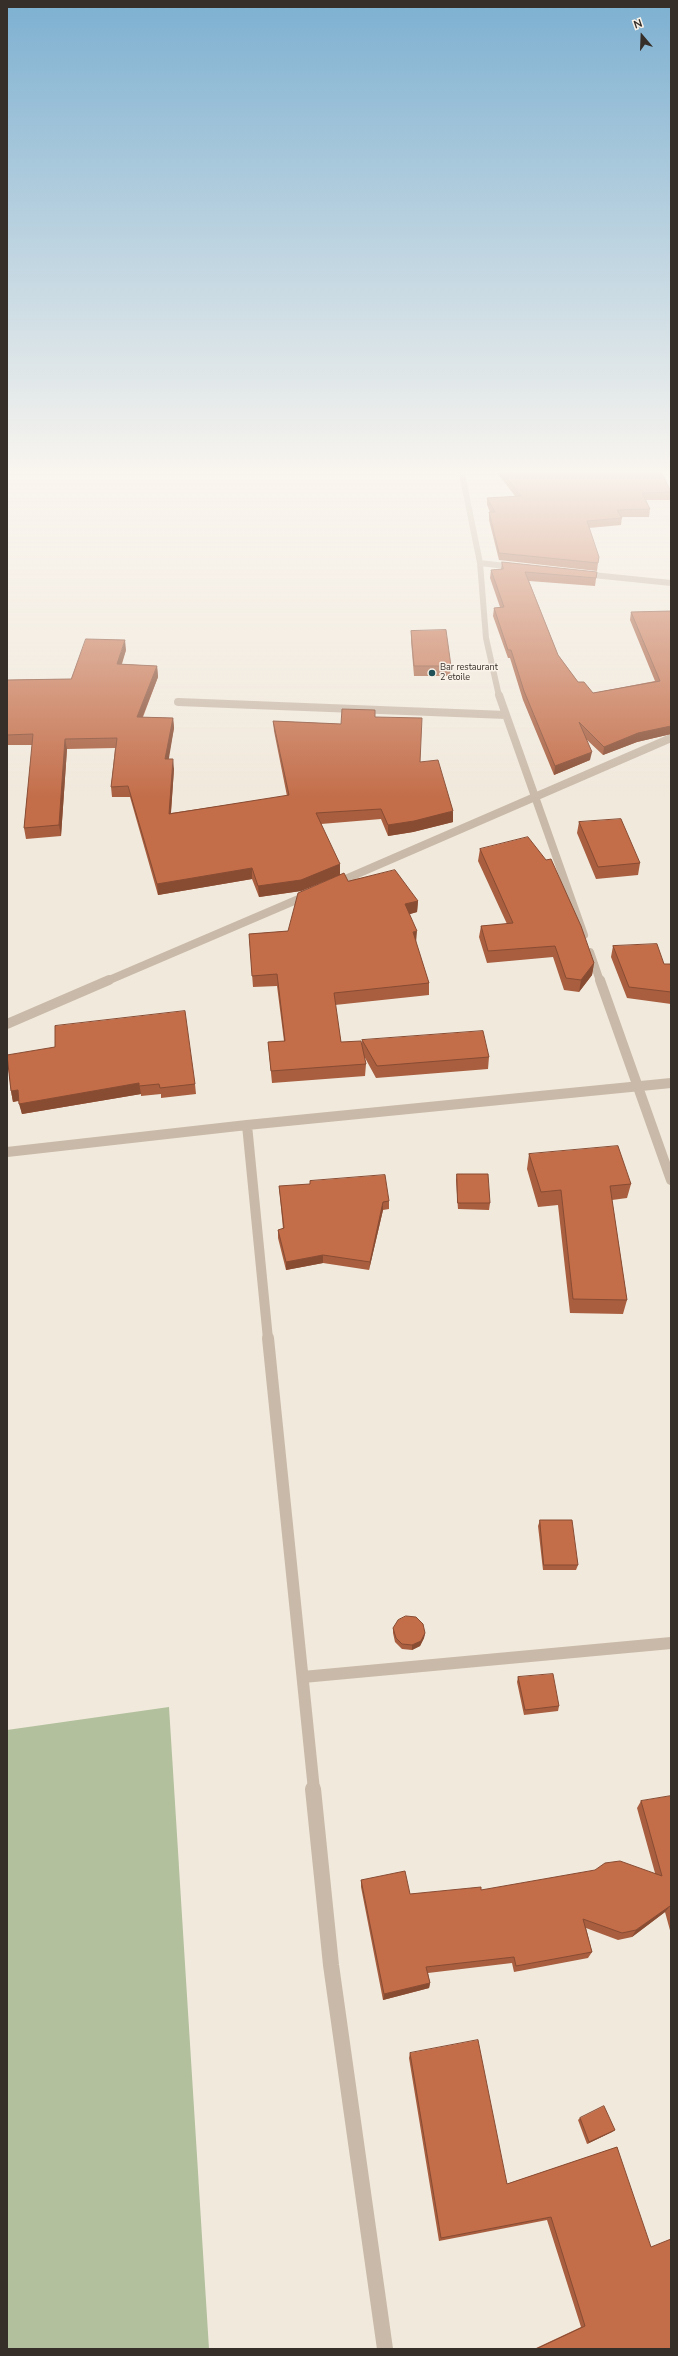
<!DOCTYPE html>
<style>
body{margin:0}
#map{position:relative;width:678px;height:2356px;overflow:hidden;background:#f1e9dc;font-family:"Nunito Sans",sans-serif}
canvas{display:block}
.frame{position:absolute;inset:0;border:8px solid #362e28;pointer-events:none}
.north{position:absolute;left:622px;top:16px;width:40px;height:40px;-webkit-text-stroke:3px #f9f2e9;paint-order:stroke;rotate:341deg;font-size:11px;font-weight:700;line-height:16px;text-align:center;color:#362e28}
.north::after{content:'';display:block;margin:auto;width:14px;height:18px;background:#362e28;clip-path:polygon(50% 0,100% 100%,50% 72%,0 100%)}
</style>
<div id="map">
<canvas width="678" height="2356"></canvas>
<div class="frame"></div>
<div class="north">N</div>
</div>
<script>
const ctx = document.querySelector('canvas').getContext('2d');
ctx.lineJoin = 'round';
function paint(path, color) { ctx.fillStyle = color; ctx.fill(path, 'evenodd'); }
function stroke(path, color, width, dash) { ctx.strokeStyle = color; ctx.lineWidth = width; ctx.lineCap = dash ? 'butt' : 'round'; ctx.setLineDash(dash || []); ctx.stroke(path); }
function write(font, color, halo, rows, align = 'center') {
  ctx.font = font + ' "Nunito Sans",sans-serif'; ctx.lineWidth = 3; ctx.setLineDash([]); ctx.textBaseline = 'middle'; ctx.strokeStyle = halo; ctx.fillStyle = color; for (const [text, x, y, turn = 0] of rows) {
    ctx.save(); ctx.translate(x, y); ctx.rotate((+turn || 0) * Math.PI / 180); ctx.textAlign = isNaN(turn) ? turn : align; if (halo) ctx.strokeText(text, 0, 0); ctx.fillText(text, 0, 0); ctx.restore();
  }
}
paint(new Path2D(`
 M 169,1707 L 209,2349 L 7,2349 L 7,1730 Z`), '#b2c09d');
stroke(new Path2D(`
 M 461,469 L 480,563 L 486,638 L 499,696
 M 480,563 L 514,567
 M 583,574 L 671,583`), '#c9b9a8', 6);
stroke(new Path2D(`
 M 499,695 L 584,935
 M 178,702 L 506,715
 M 334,884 L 671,738
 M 590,952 L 600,981
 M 107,981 L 308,895`), '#c9b9a8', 8);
stroke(new Path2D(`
 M 600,980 L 671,1180
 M 7,1024 L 109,980
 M 247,1125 L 268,1339
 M 7,1152 L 247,1125 L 671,1083`), '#c9b9a8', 10);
stroke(new Path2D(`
 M 268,1338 L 314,1790
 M 303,1677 L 671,1643`), '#c9b9a8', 12);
stroke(new Path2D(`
 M 313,1789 L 331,1965 L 385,2349`), '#c9b9a8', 16);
paint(new Path2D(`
 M 497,469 L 660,469 L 671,491 L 671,496 L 670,500 L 646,500 L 650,509 L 649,517 L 622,517 L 621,525 L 589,528 L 598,563 L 597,571 L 499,560 L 489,520 L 489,512 L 490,512 L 487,505 L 487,498 L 515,496 L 498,474 Z
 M 502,562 L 597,572 L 595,586 L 529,581 L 558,655 L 578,682 L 593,693 L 655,681 L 630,620 L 631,612 L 671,611 L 671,734 L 637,742 L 603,755 L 586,739 L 590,760 L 554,775 L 523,700 L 510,658 L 508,658 L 493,616 L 494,608 L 500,607 L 490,578 L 491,570 L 501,569 Z
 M 411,631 L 451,666 L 450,676 L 414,676 L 411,641 Z
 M 126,650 L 122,664 L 157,666 L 158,677 L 143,717 L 173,718 L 174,728 L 168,759 L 174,769 L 171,813 L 287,796 L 274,731 L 273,721 L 341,724 L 375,717 L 420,762 L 453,822 L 413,832 L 388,836 L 381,819 L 321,824 L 340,875 L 301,891 L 259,897 L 252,879 L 158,895 L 130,797 L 112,797 L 111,787 L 115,748 L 67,749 L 61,836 L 26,839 L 24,828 L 32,745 L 7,745 L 7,680 L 71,679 Z
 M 579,822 L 640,863 L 638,875 L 596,879 L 577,833 Z
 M 480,849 L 594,963 L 592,975 L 579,992 L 564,990 L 553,957 L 487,963 L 479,937 L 481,926 L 507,924 L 478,861 Z
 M 348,881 L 418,901 L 417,912 L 409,914 L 416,943 L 429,983 L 429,995 L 335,1005 L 341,1042 L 362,1044 L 362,1040 L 489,1057 L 488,1069 L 376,1078 L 364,1056 L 366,1064 L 365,1076 L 272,1083 L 268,1042 L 284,1041 L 277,986 L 253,987 L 249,934 L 288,931 Z
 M 613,946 L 671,967 L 671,1004 L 627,998 L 611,957 Z
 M 7,1055 L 195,1084 L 196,1094 L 161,1098 L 161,1094 L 141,1096 L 141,1094 L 22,1114 L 19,1101 L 13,1102 L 11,1091 Z
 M 529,1154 L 631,1184 L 627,1198 L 612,1200 L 627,1300 L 623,1314 L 570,1313 L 558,1205 L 538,1207 L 527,1169 Z
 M 457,1174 L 490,1203 L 489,1210 L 458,1209 L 456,1180 Z
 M 279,1186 L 389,1201 L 389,1209 L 383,1210 L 369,1270 L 323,1263 L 286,1270 L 278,1238 L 278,1230 L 283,1229 Z
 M 540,1520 L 578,1565 L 576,1570 L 543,1570 L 538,1526 Z
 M 393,1628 L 425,1633 L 424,1638 L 420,1646 L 412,1650 L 402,1649 L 395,1642 L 393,1633 Z
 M 518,1677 L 559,1706 L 558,1711 L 524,1715 L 517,1682 Z
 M 671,1796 L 671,1934 L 665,1912 L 632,1937 L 618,1940 L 586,1928 L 592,1952 L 588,1958 L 514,1972 L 512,1963 L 428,1973 L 430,1983 L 429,1988 L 383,2000 L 361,1887 L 361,1880 L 410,1894 L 481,1890 L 655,1873 L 637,1808 L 641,1801 Z
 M 410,2053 L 507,2184 L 617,2147 L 671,2349 L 534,2349 L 581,2327 L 547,2220 L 439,2241 L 409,2058 Z
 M 580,2118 L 615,2130 L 612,2132 L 587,2144 L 578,2120 Z`), '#a85e3f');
paint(new Path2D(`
 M 125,640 L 126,650 L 118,674 L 117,664 Z
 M 157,666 L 158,677 L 138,728 L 137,717 Z
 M 173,718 L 174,728 L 167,770 L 165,759 Z
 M 671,726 L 671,734 L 637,742 L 603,755 L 604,747 L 638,733 Z
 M 65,739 L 67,749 L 61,836 L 59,825 Z
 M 592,752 L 590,760 L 554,775 L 555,766 Z
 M 173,759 L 174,769 L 170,824 L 169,814 Z
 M 453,811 L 453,822 L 413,832 L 388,836 L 388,825 Z
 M 340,864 L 340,875 L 301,891 L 259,897 L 258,886 Z
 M 252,868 L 252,879 L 158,895 L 157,884 Z
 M 418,901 L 417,912 L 404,916 L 405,904 Z
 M 417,931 L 416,943 L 413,932 Z
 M 594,963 L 592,975 L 579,992 L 581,980 Z
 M 139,1083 L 141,1094 L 22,1114 L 19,1104 Z
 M 18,1090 L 20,1100 L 13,1102 L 11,1091 Z
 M 383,1202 L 383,1210 L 369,1270 L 370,1262 Z
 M 323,1255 L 323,1263 L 286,1270 L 286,1262 Z
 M 425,1633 L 424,1638 L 420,1646 L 412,1650 L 412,1645 Z
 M 670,1906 L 665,1912 L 632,1937 L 636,1930 Z
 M 430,1983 L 429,1988 L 383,2000 L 384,1994 Z
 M 615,2130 L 612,2132 L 587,2144 L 589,2142 Z`), '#884c33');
const building = new Path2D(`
 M 500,469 L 660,469 L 671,492 L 642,493 L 650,509 L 617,510 L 622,518 L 587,521 L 599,557 L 598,563 L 499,553 L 489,512 L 495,512 L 487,498 L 521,496 Z
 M 502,562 L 597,572 L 596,578 L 525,572 L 558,655 L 578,682 L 584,682 L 593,693 L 660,681 L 631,612 L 671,611 L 671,726 L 638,733 L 604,747 L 579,722 L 592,752 L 555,766 L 524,691 L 511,650 L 508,650 L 494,608 L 504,607 L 491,570 L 503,569 Z
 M 446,630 L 451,666 L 414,666 L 411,631 Z
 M 86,639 L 125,640 L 117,664 L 157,666 L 137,717 L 173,718 L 165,759 L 173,759 L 169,814 L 289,795 L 273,721 L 341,724 L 342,709 L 375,710 L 375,717 L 422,718 L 420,762 L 438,760 L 453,811 L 414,821 L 388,825 L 381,809 L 316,813 L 340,864 L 301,880 L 258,886 L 252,868 L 157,884 L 128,786 L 111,787 L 117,738 L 65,739 L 59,825 L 24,828 L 33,734 L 7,735 L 7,680 L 71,679 Z
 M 621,819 L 640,863 L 598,867 L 579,822 Z
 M 528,837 L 546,860 L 551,859 L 581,926 L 594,963 L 581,980 L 566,978 L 555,946 L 488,951 L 481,926 L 513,923 L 480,849 Z
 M 395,870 L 418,901 L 405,904 L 417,931 L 413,932 L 429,983 L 334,993 L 341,1042 L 361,1041 L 366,1064 L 271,1071 L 268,1042 L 285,1041 L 277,974 L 252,976 L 249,934 L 288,931 L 298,893 L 344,873 L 348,881 Z
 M 657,944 L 664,964 L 670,964 L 671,967 L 671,992 L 629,987 L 613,946 Z
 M 185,1011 L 195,1084 L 160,1088 L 159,1084 L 139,1086 L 139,1083 L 19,1104 L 18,1090 L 11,1091 L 7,1055 L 55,1047 L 55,1026 Z
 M 483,1031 L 489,1057 L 377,1066 L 362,1040 Z
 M 618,1146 L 631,1184 L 610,1186 L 627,1300 L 573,1299 L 561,1190 L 541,1192 L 529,1154 Z
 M 457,1174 L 488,1174 L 490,1203 L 458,1203 Z
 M 385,1175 L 389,1201 L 383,1202 L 370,1262 L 323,1255 L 286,1262 L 278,1230 L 284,1228 L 279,1186 L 310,1184 L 310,1181 Z
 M 540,1520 L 572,1520 L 578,1565 L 544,1565 Z
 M 406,1616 L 416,1617 L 423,1624 L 425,1633 L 421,1641 L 412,1645 L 402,1644 L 396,1638 L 393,1628 L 398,1620 Z
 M 553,1674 L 559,1706 L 525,1710 L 518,1677 Z
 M 671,1796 L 671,1910 L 670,1906 L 636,1930 L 622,1933 L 583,1919 L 592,1952 L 516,1966 L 514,1957 L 426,1967 L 430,1983 L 384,1994 L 361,1880 L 405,1871 L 410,1894 L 481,1887 L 481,1890 L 595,1870 L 605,1863 L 620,1861 L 662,1876 L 641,1801 Z
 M 478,2040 L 507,2184 L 617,2147 L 651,2247 L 671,2239 L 671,2349 L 536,2349 L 585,2326 L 551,2217 L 441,2238 L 410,2053 Z
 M 604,2106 L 615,2130 L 589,2142 L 580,2118 Z`);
paint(building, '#c36d49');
stroke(building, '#884c33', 1);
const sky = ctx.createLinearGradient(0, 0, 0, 799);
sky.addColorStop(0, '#7db0d1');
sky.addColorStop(0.59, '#f9f5ef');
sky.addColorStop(1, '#f9f5ef00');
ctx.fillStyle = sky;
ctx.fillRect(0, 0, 678, 799);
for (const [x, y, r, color] of [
 [432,673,4,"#1f5057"]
]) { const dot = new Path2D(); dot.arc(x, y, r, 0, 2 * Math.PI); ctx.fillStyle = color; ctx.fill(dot); stroke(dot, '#f9f2e9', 1.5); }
write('9px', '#362e28', '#f9f2e9', [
 ["Bar restaurant",440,668],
 ["2 etoile",440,678]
], 'left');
</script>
